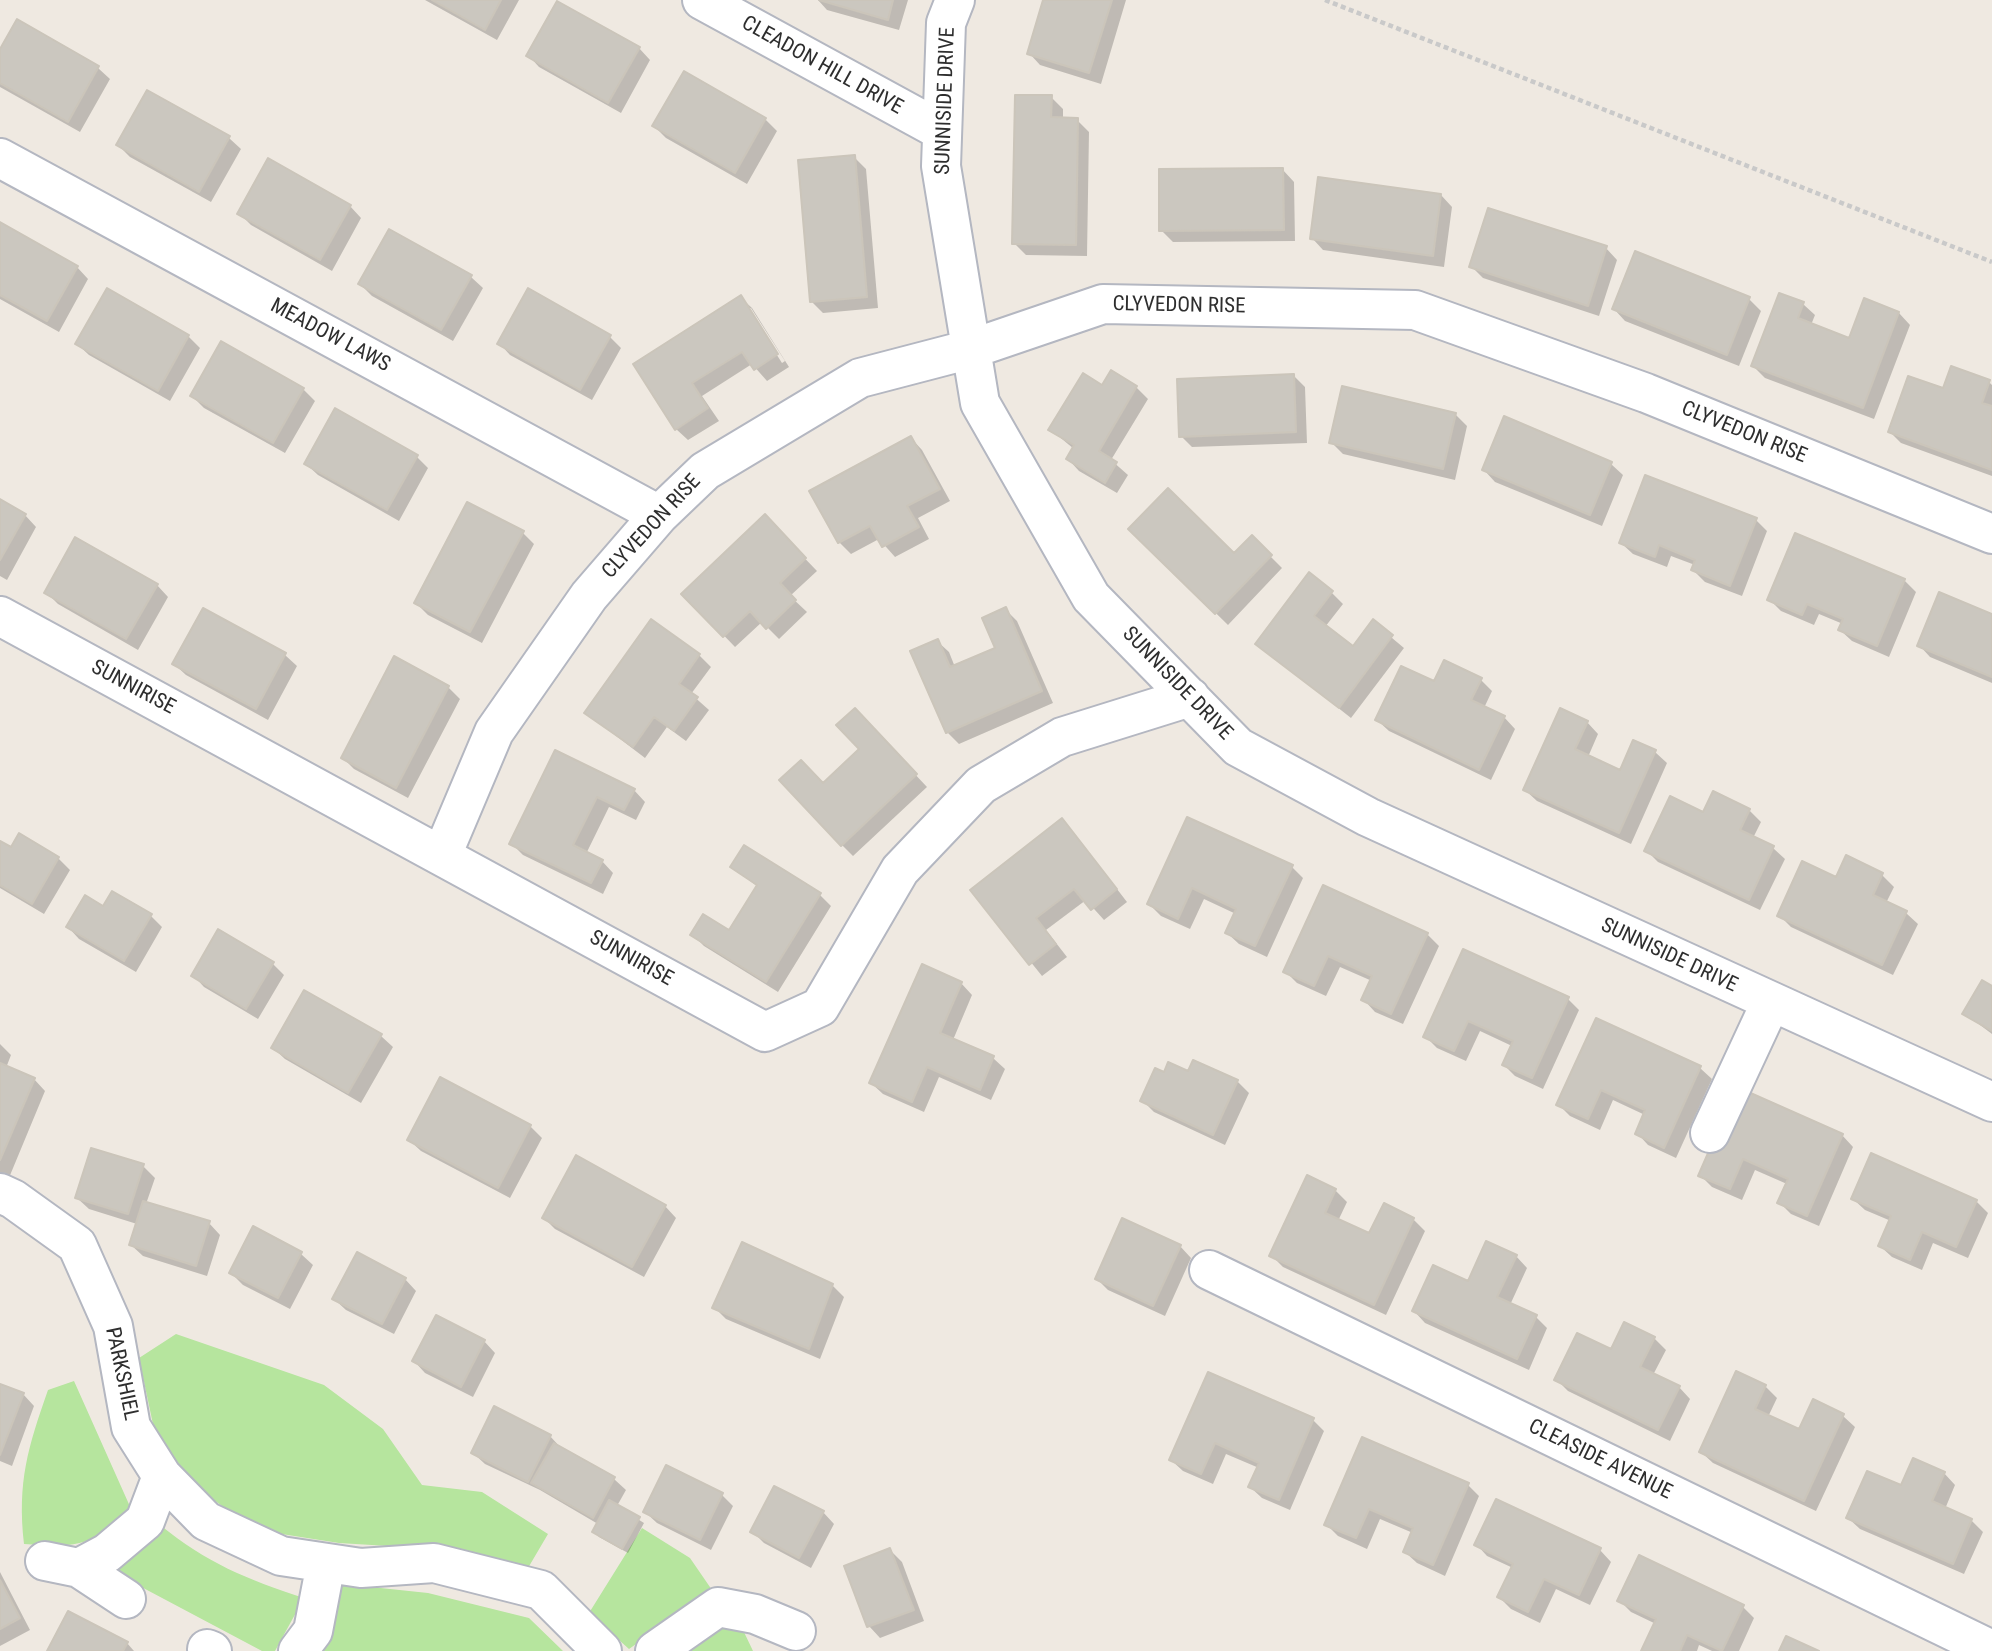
<!DOCTYPE html>
<style>
body{margin:0}
canvas{display:block;background:#efe9e1}
</style>
<canvas width="1992" height="1651"></canvas>
<script>
const ctx = document.querySelector('canvas').getContext('2d');
ctx.lineJoin = 'round';
function paint(path, color) { ctx.fillStyle = color; ctx.fill(path, 'evenodd'); }
function stroke(path, color, width, dash) { ctx.strokeStyle = color; ctx.lineWidth = width; ctx.lineCap = dash ? 'butt' : 'round'; ctx.setLineDash(dash || []); ctx.stroke(path); }
function write(font, color, halo, rows, align = 'center') {
  ctx.font = font + ' "Roboto Condensed",sans-serif'; ctx.lineWidth = 5; ctx.setLineDash([]); ctx.textBaseline = 'middle'; ctx.strokeStyle = halo; ctx.fillStyle = color; for (const [text, x, y, turn = 0] of rows) {
    ctx.save(); ctx.translate(x, y); ctx.rotate((+turn || 0) * Math.PI / 180); ctx.textAlign = isNaN(turn) ? turn : align; if (halo) ctx.strokeText(text, 0, 0); ctx.fillText(text, 0, 0); ctx.restore();
  }
}
paint(new Path2D(`
 M 176,1334 L 324,1385 L 383,1429 L 422,1485 L 482,1492 L 548,1534 L 528,1568 L 421,1548 L 339,1543 L 256,1530 L 194,1486 L 154,1429 L 139,1358 Z
 M 74,1381 L 132,1511 C 94,1546 75,1548 24,1544 C 17,1482 28,1447 48,1390 Z
 M 160,1525 C 207,1563 246,1579 304,1598 L 275,1651 L 262,1651 L 115,1573 L 131,1548 Z
 M 642,1528 L 690,1558 L 712,1590 L 629,1649 L 589,1613 Z
 M 333,1583 L 428,1593 L 529,1618 L 563,1651 L 311,1651 Z
 M 722,1623 L 743,1630 L 753,1651 L 684,1651 Z`), '#b6e59e');
paint(new Path2D(`
 M 425,0 L 519,0 L 497,40 Z
 M 818,0 L 908,0 L 899,30 L 827,10 Z
 M 1045,0 L 1126,0 L 1101,84 L 1040,65 L 1029,53 Z
 M 17,22 L 98,68 L 110,79 L 80,132 L 0,87 L 0,53 Z
 M 639,48 L 650,60 L 621,113 L 539,67 L 528,55 Z
 M 148,92 L 229,138 L 241,149 L 211,202 L 130,157 L 118,145 Z
 M 1051,97 L 1063,109 L 1063,119 L 1077,120 L 1089,132 L 1087,256 L 1026,255 L 1014,243 Z
 M 765,119 L 777,131 L 747,184 L 666,138 L 654,126 Z
 M 854,157 L 866,169 L 878,308 L 823,313 L 811,301 Z
 M 1283,170 L 1294,182 L 1295,241 L 1173,242 L 1161,230 Z
 M 1441,195 L 1452,207 L 1444,267 L 1323,250 L 1312,238 Z
 M 350,206 L 361,218 L 332,271 L 251,225 L 239,213 Z
 M 0,224 L 77,267 L 88,279 L 59,332 L 0,299 Z
 M 390,231 L 471,277 L 483,288 L 453,341 L 372,296 L 360,284 Z
 M 1606,248 L 1617,260 L 1599,316 L 1483,278 L 1471,266 Z
 M 1636,254 L 1749,299 L 1761,311 L 1739,366 L 1625,321 L 1614,309 Z
 M 740,297 L 752,308 L 789,367 L 767,381 L 752,364 L 702,396 L 719,421 L 688,440 L 676,429 L 635,364 ZM 747,308 L 751,308 L 785,361 L 782,363 Z
 M 1803,304 L 1815,315 L 1811,325 L 1850,340 L 1899,313 L 1910,325 L 1874,419 L 1765,378 L 1753,366 Z
 M 188,336 L 200,348 L 170,401 L 89,355 L 77,344 Z
 M 609,336 L 621,348 L 592,400 L 510,355 L 499,343 Z
 M 1293,375 L 1305,387 L 1307,443 L 1192,447 L 1181,436 Z
 M 1989,382 L 1992,385 L 1992,476 L 1901,443 L 1890,432 L 1944,390 Z
 M 1103,387 L 1136,387 L 1148,399 L 1111,460 L 1128,475 L 1117,493 L 1079,471 L 1068,459 L 1074,449 L 1051,430 Z
 M 303,389 L 315,401 L 285,453 L 204,408 L 192,396 Z
 M 1455,414 L 1467,426 L 1455,480 L 1343,454 L 1331,442 Z
 M 1505,419 L 1611,464 L 1623,475 L 1602,526 L 1495,482 L 1484,470 Z
 M 911,438 L 922,450 L 950,501 L 918,518 L 929,539 L 895,557 L 879,539 L 851,554 L 839,542 Z
 M 417,457 L 428,468 L 399,521 L 318,475 L 306,464 Z
 M 0,501 L 25,515 L 36,527 L 7,580 L 0,576 Z
 M 765,517 L 817,571 L 790,596 L 807,612 L 779,639 L 762,622 L 735,647 L 684,594 Z
 M 1756,520 L 1767,531 L 1742,596 L 1705,582 L 1693,570 L 1695,565 L 1671,556 L 1667,567 L 1633,554 L 1621,543 Z
 M 1130,529 L 1234,555 L 1252,538 L 1282,568 L 1228,625 Z
 M 522,532 L 534,544 L 482,643 L 428,615 L 416,603 Z
 M 1796,536 L 1904,580 L 1916,592 L 1889,657 L 1852,641 L 1840,630 L 1843,624 L 1819,614 L 1814,625 L 1781,611 L 1769,599 Z
 M 157,585 L 168,597 L 138,650 L 58,604 L 46,592 Z
 M 1331,592 L 1343,604 L 1325,627 L 1353,648 L 1373,622 L 1404,648 L 1351,718 L 1257,644 Z
 M 1005,609 L 1017,621 L 1053,703 L 959,744 L 947,732 L 937,641 L 949,652 L 955,667 L 998,649 Z
 M 1992,616 L 1992,683 L 1930,657 L 1919,645 Z
 M 285,655 L 297,666 L 268,720 L 186,675 L 174,664 Z
 M 699,655 L 711,667 L 691,694 L 709,710 L 686,741 L 667,727 L 645,758 L 586,713 Z
 M 394,659 L 448,687 L 460,699 L 408,798 L 354,769 L 343,758 Z
 M 1481,680 L 1492,691 L 1484,708 L 1504,717 L 1515,729 L 1491,780 L 1389,731 L 1377,720 L 1435,684 Z
 M 866,722 L 927,787 L 853,856 L 842,845 L 823,785 L 861,750 Z
 M 1587,722 L 1598,734 L 1588,757 L 1620,772 L 1634,742 L 1655,752 L 1667,763 L 1631,844 L 1537,801 L 1525,790 Z
 M 556,752 L 634,790 L 645,802 L 636,820 L 609,807 L 586,854 L 602,861 L 613,873 L 603,894 L 523,855 L 511,843 Z
 M 1749,810 L 1761,822 L 1753,838 L 1773,848 L 1785,859 L 1760,910 L 1658,862 L 1646,850 L 1704,814 Z
 M 1188,819 L 1292,867 L 1303,878 L 1267,957 L 1239,944 L 1227,933 L 1236,914 L 1204,899 L 1190,929 L 1161,916 L 1149,904 Z
 M 1073,832 L 1127,902 L 1104,920 L 1086,900 L 1046,930 L 1067,957 L 1042,976 L 973,890 Z
 M 0,843 L 11,850 L 58,858 L 70,870 L 44,914 L 0,888 Z
 M 1846,858 L 1882,875 L 1894,887 L 1886,903 L 1906,913 L 1918,924 L 1893,975 L 1791,927 L 1779,915 L 1836,879 Z
 M 732,867 L 820,895 L 831,906 L 778,992 L 704,946 L 692,934 L 730,933 L 758,887 Z
 M 1324,887 L 1427,934 L 1439,946 L 1403,1024 L 1375,1012 L 1364,1000 L 1372,981 L 1340,967 L 1326,996 L 1297,983 L 1285,971 Z
 M 103,908 L 151,916 L 162,927 L 136,972 L 79,939 L 68,927 Z
 M 1464,951 L 1568,999 L 1579,1010 L 1543,1089 L 1515,1076 L 1504,1065 L 1512,1046 L 1480,1031 L 1466,1061 L 1437,1048 L 1425,1036 Z
 M 273,964 L 284,975 L 258,1019 L 204,987 L 193,975 Z
 M 961,983 L 972,995 L 953,1040 L 993,1058 L 1005,1069 L 991,1100 L 939,1077 L 924,1112 L 883,1094 L 871,1083 Z
 M 1992,988 L 1992,1034 L 1964,1013 Z
 M 305,992 L 381,1036 L 393,1047 L 361,1103 L 285,1059 L 273,1048 Z
 M 1597,1020 L 1700,1068 L 1712,1079 L 1676,1158 L 1648,1145 L 1637,1133 L 1645,1115 L 1613,1100 L 1600,1130 L 1570,1116 L 1559,1105 Z
 M 0,1044 L 11,1055 L 6,1068 L 34,1079 L 45,1091 L 6,1185 L 0,1182 Z
 M 1165,1074 L 1189,1074 L 1237,1081 L 1249,1093 L 1225,1145 L 1154,1112 L 1142,1100 Z
 M 1737,1090 L 1842,1135 L 1853,1147 L 1819,1226 L 1791,1214 L 1779,1202 L 1787,1184 L 1755,1170 L 1742,1200 L 1712,1187 L 1700,1175 Z
 M 530,1126 L 542,1138 L 510,1198 L 421,1151 L 409,1140 Z
 M 143,1166 L 155,1178 L 146,1204 L 209,1223 L 220,1235 L 207,1276 L 143,1256 L 131,1245 L 137,1224 L 89,1209 L 77,1198 Z
 M 1335,1190 L 1347,1202 L 1338,1221 L 1370,1235 L 1413,1219 L 1425,1231 L 1386,1315 L 1283,1267 L 1271,1255 Z
 M 1853,1199 L 1976,1201 L 1988,1213 L 1968,1258 L 1933,1243 L 1922,1270 L 1892,1257 L 1880,1246 L 1891,1221 L 1865,1210 Z
 M 665,1206 L 676,1218 L 644,1277 L 555,1229 L 544,1218 Z
 M 254,1229 L 301,1254 L 313,1265 L 290,1309 L 243,1285 L 231,1273 Z
 M 1180,1246 L 1191,1258 L 1165,1316 L 1108,1290 L 1097,1279 Z
 M 1516,1256 L 1527,1268 L 1510,1305 L 1536,1317 L 1547,1328 L 1529,1370 L 1425,1323 L 1414,1311 Z
 M 405,1279 L 416,1291 L 394,1334 L 346,1310 L 334,1299 Z
 M 832,1285 L 844,1297 L 820,1359 L 726,1319 L 714,1307 Z
 M 1654,1338 L 1666,1350 L 1653,1375 L 1679,1387 L 1690,1399 L 1670,1441 L 1568,1391 L 1556,1379 L 1611,1352 Z
 M 484,1341 L 495,1353 L 473,1397 L 425,1373 L 414,1361 Z
 M 1208,1374 L 1313,1420 L 1324,1431 L 1290,1510 L 1262,1498 L 1250,1487 L 1259,1468 L 1226,1454 L 1213,1484 L 1183,1471 L 1171,1460 Z
 M 0,1386 L 23,1394 L 34,1406 L 12,1466 L 0,1461 Z
 M 1765,1386 L 1777,1398 L 1768,1417 L 1800,1432 L 1843,1416 L 1855,1427 L 1816,1511 L 1713,1463 L 1701,1452 Z
 M 550,1436 L 561,1448 L 614,1479 L 626,1490 L 617,1506 L 644,1523 L 628,1553 L 599,1537 L 594,1531 L 598,1524 L 540,1490 L 485,1464 L 473,1453 Z
 M 1363,1439 L 1468,1485 L 1479,1496 L 1445,1576 L 1417,1563 L 1405,1552 L 1413,1533 L 1380,1519 L 1367,1549 L 1338,1536 L 1326,1524 Z
 M 1944,1473 L 1955,1485 L 1945,1509 L 1971,1520 L 1983,1532 L 1964,1574 L 1860,1529 L 1848,1518 L 1902,1488 Z
 M 722,1495 L 733,1506 L 711,1550 L 657,1523 L 645,1512 Z
 M 823,1512 L 834,1524 L 811,1568 L 764,1543 L 753,1532 Z
 M 1476,1544 L 1600,1550 L 1611,1562 L 1590,1605 L 1556,1589 L 1540,1623 L 1511,1609 L 1499,1597 L 1513,1568 L 1487,1556 Z
 M 890,1550 L 902,1562 L 924,1621 L 880,1638 L 869,1626 Z
 M 0,1572 L 30,1630 L 0,1646 Z
 M 1619,1600 L 1742,1606 L 1754,1618 L 1739,1651 L 1712,1651 L 1699,1645 L 1697,1651 L 1643,1651 L 1656,1624 L 1631,1612 Z
 M 127,1643 L 134,1651 L 49,1651 Z`), '#0003');
const building = new Path2D(`
 M 432,0 L 501,0 L 485,30 Z
 M 819,0 L 893,0 L 888,20 Z
 M 1043,0 L 1112,0 L 1089,73 L 1027,54 Z
 M 557,1 L 640,47 L 608,103 L 526,56 Z
 M 17,19 L 99,66 L 68,122 L 0,83 L 0,49 Z
 M 684,71 L 766,118 L 735,173 L 652,126 Z
 M 147,90 L 230,136 L 199,192 L 116,145 Z
 M 1015,95 L 1052,95 L 1051,117 L 1078,118 L 1076,245 L 1012,244 Z
 M 855,155 L 867,297 L 810,302 L 798,160 Z
 M 268,158 L 351,205 L 320,260 L 237,214 Z
 M 1283,168 L 1284,230 L 1159,231 L 1159,169 Z
 M 1318,177 L 1441,194 L 1433,256 L 1310,239 Z
 M 1488,208 L 1607,246 L 1588,306 L 1469,267 Z
 M 0,222 L 78,266 L 47,321 L 0,295 Z
 M 389,229 L 472,275 L 441,330 L 358,284 Z
 M 1635,251 L 1750,297 L 1727,355 L 1612,309 Z
 M 107,288 L 189,335 L 158,391 L 75,344 Z
 M 528,288 L 611,335 L 580,390 L 497,344 Z
 M 1779,293 L 1804,302 L 1798,318 L 1849,338 L 1864,298 L 1899,312 L 1863,408 L 1751,366 Z
 M 741,295 L 778,354 L 754,370 L 742,352 L 692,383 L 708,408 L 675,430 L 633,364 Z
 M 221,341 L 304,388 L 273,443 L 190,396 Z
 M 1951,366 L 1990,380 L 1982,403 L 1992,406 L 1992,470 L 1888,432 L 1908,376 L 1943,388 Z
 M 1111,370 L 1137,386 L 1099,451 L 1117,462 L 1105,483 L 1066,459 L 1074,445 L 1048,430 L 1083,373 L 1102,385 Z
 M 1294,374 L 1296,432 L 1179,437 L 1177,379 Z
 M 1342,386 L 1456,413 L 1443,469 L 1329,443 Z
 M 335,408 L 418,455 L 387,510 L 304,464 Z
 M 1504,416 L 1612,462 L 1590,515 L 1482,470 Z
 M 911,436 L 940,489 L 907,506 L 919,527 L 882,547 L 870,526 L 838,543 L 809,491 Z
 M 1645,475 L 1757,518 L 1730,586 L 1691,570 L 1695,560 L 1659,545 L 1655,557 L 1619,543 Z
 M 1168,488 L 1234,553 L 1252,535 L 1272,555 L 1215,614 L 1128,529 Z
 M 0,499 L 26,514 L 0,560 Z
 M 467,502 L 524,531 L 470,632 L 414,603 Z
 M 765,514 L 806,558 L 780,583 L 796,600 L 766,629 L 750,611 L 723,637 L 681,594 Z
 M 1795,533 L 1905,579 L 1877,646 L 1838,630 L 1843,619 L 1807,604 L 1802,615 L 1767,600 Z
 M 75,537 L 158,584 L 126,639 L 44,593 Z
 M 1309,572 L 1333,591 L 1314,616 L 1353,646 L 1373,619 L 1393,635 L 1339,708 L 1255,644 Z
 M 1939,592 L 1992,614 L 1992,677 L 1917,646 Z
 M 1006,607 L 1042,691 L 946,733 L 910,651 L 938,639 L 950,667 L 995,648 L 982,618 Z
 M 203,608 L 286,653 L 256,709 L 172,664 Z
 M 651,619 L 700,654 L 679,684 L 698,697 L 674,731 L 654,717 L 633,747 L 584,713 Z
 M 394,656 L 449,686 L 396,788 L 341,758 Z
 M 1444,660 L 1482,678 L 1471,700 L 1505,716 L 1479,770 L 1375,720 L 1401,666 L 1434,681 Z
 M 855,708 L 917,774 L 841,846 L 779,780 L 801,760 L 823,783 L 859,749 L 836,725 Z
 M 1560,708 L 1588,721 L 1575,749 L 1620,770 L 1633,740 L 1656,750 L 1619,833 L 1523,790 Z
 M 555,750 L 635,789 L 624,810 L 597,797 L 573,845 L 603,860 L 591,883 L 509,844 Z
 M 1713,791 L 1750,809 L 1740,830 L 1774,846 L 1749,900 L 1644,851 L 1670,796 L 1703,812 Z
 M 1187,817 L 1293,865 L 1255,946 L 1225,933 L 1236,909 L 1192,888 L 1178,919 L 1147,904 Z
 M 1062,818 L 1117,889 L 1091,910 L 1074,889 L 1036,918 L 1056,944 L 1029,965 L 970,890 Z
 M 19,833 L 59,857 L 32,904 L 0,885 L 0,841 L 11,847 Z
 M 744,845 L 821,893 L 766,982 L 690,935 L 703,914 L 729,930 L 757,885 L 730,867 Z
 M 1846,855 L 1883,873 L 1873,895 L 1907,911 L 1882,965 L 1777,916 L 1802,861 L 1836,877 Z
 M 1323,885 L 1428,933 L 1391,1014 L 1361,1000 L 1372,976 L 1328,956 L 1314,986 L 1283,972 Z
 M 112,891 L 152,914 L 124,961 L 66,927 L 85,895 L 103,906 Z
 M 218,929 L 274,962 L 246,1009 L 191,976 Z
 M 1463,949 L 1569,997 L 1532,1078 L 1502,1065 L 1513,1041 L 1468,1021 L 1454,1051 L 1423,1037 Z
 M 922,964 L 962,982 L 940,1033 L 994,1056 L 980,1090 L 927,1067 L 912,1102 L 869,1083 Z
 M 1982,980 L 1992,986 L 1992,1031 L 1962,1014 Z
 M 304,990 L 382,1034 L 348,1093 L 271,1048 Z
 M 1596,1018 L 1701,1066 L 1664,1148 L 1635,1134 L 1645,1110 L 1601,1090 L 1588,1119 L 1556,1105 Z
 M 1193,1060 L 1238,1080 L 1213,1135 L 1140,1101 L 1155,1068 L 1164,1072 L 1168,1062 L 1188,1071 Z
 M 0,1063 L 35,1078 L 0,1160 Z
 M 440,1077 L 531,1125 L 498,1188 L 407,1140 Z
 M 1737,1087 L 1843,1134 L 1807,1216 L 1777,1203 L 1788,1179 L 1743,1159 L 1730,1189 L 1698,1176 Z
 M 91,1148 L 144,1164 L 128,1214 L 75,1198 Z
 M 1871,1153 L 1977,1200 L 1956,1247 L 1922,1232 L 1910,1260 L 1878,1246 L 1891,1216 L 1851,1199 Z
 M 576,1155 L 666,1205 L 632,1267 L 542,1218 Z
 M 1307,1175 L 1336,1189 L 1325,1213 L 1369,1233 L 1384,1203 L 1414,1218 L 1374,1305 L 1269,1256 Z
 M 143,1201 L 210,1221 L 196,1266 L 129,1245 Z
 M 1122,1218 L 1181,1245 L 1153,1306 L 1095,1279 Z
 M 253,1226 L 302,1252 L 278,1298 L 229,1273 Z
 M 1486,1241 L 1517,1255 L 1497,1297 L 1537,1315 L 1517,1359 L 1412,1311 L 1433,1265 L 1468,1281 Z
 M 742,1242 L 833,1284 L 809,1349 L 712,1308 Z
 M 357,1252 L 406,1278 L 382,1324 L 332,1299 Z
 M 436,1315 L 485,1340 L 461,1387 L 412,1361 Z
 M 1624,1322 L 1655,1337 L 1640,1367 L 1680,1386 L 1658,1430 L 1554,1380 L 1577,1333 L 1611,1349 Z
 M 1736,1371 L 1766,1385 L 1755,1409 L 1799,1429 L 1813,1399 L 1844,1414 L 1804,1501 L 1699,1452 Z
 M 1208,1372 L 1314,1418 L 1279,1500 L 1248,1487 L 1259,1463 L 1215,1443 L 1201,1474 L 1169,1460 Z
 M 0,1384 L 24,1393 L 0,1455 Z
 M 494,1406 L 551,1435 L 528,1482 L 471,1453 Z
 M 1362,1437 L 1469,1483 L 1433,1565 L 1403,1552 L 1413,1528 L 1369,1509 L 1356,1538 L 1324,1525 Z
 M 554,1443 L 615,1477 L 593,1518 L 531,1483 Z
 M 1913,1458 L 1945,1472 L 1932,1501 L 1972,1519 L 1953,1564 L 1846,1518 L 1867,1471 L 1901,1485 Z
 M 666,1465 L 723,1493 L 700,1540 L 643,1512 Z
 M 774,1486 L 824,1511 L 799,1558 L 750,1532 Z
 M 1496,1499 L 1601,1548 L 1579,1595 L 1544,1579 L 1528,1612 L 1497,1597 L 1513,1564 L 1474,1545 Z
 M 609,1500 L 640,1517 L 622,1549 L 592,1532 Z
 M 890,1548 L 914,1610 L 867,1627 L 844,1566 Z
 M 1639,1555 L 1744,1605 L 1722,1651 L 1687,1635 L 1680,1651 L 1641,1651 L 1656,1619 L 1617,1601 Z
 M 0,1580 L 20,1618 L 0,1629 Z
 M 68,1611 L 128,1642 L 123,1651 L 47,1651 Z
 M 1786,1636 L 1819,1651 L 1779,1651 Z`);
paint(building, '#cbc7bf');
stroke(building, '#cbc5ba', 2);
const minor = new Path2D(`
 M 702,0 L 942,131
 M 955,0 L 946,23 L 941,166 L 980,403 L 1091,597 L 1238,747 L 1368,817 L 1992,1102
 M 0,158 L 659,515
 M 0,616 L 765,1032 L 820,1007 L 900,870 L 981,785 L 1062,737 L 1190,697
 M 442,855 L 494,732 L 589,596 L 659,515 L 705,471 L 860,378 L 971,349 L 1103,304 L 1415,310 L 1646,393 L 1992,534
 M 1710,1133 L 1771,1002
 M 0,1193 L 13,1199 L 77,1245 L 113,1326 L 131,1427 L 162,1476 L 206,1521 L 281,1556 L 361,1568 L 434,1563 L 541,1590 L 602,1651
 M 1209,1270 L 1992,1650
 M 45,1561 L 79,1568 L 126,1599
 M 79,1568 L 107,1553 L 145,1521 L 162,1476
 M 207,1649 L 212,1651
 M 298,1651 L 313,1631 L 326,1563
 M 655,1651 L 718,1607 L 755,1614 L 796,1631`);
stroke(minor, '#b4b7c1', 42);
stroke(new Path2D(`
 M 1325,0 L 1992,262`), '#c9c9c9', 4.5, [5, 3.5]);
stroke(minor, '#fff', 38);
write('21px', '#2e2e2e', '#fff', [
 ["CLEADON HILL DRIVE",822,66,29],
 ["SUNNISIDE DRIVE",946,101,-88],
 ["CLYVEDON RISE",1179,306,1],
 ["MEADOW LAWS",330,336,28],
 ["CLYVEDON RISE",1744,433,22],
 ["CLYVEDON RISE",652,527,-47],
 ["SUNNISIDE DRIVE",1177,684,46],
 ["SUNNIRISE",133,688,28],
 ["SUNNISIDE DRIVE",1669,956,25],
 ["SUNNIRISE",631,959,29],
 ["PARKSHIEL",121,1374,78],
 ["CLEASIDE AVENUE",1600,1460,26]
]);
</script>
